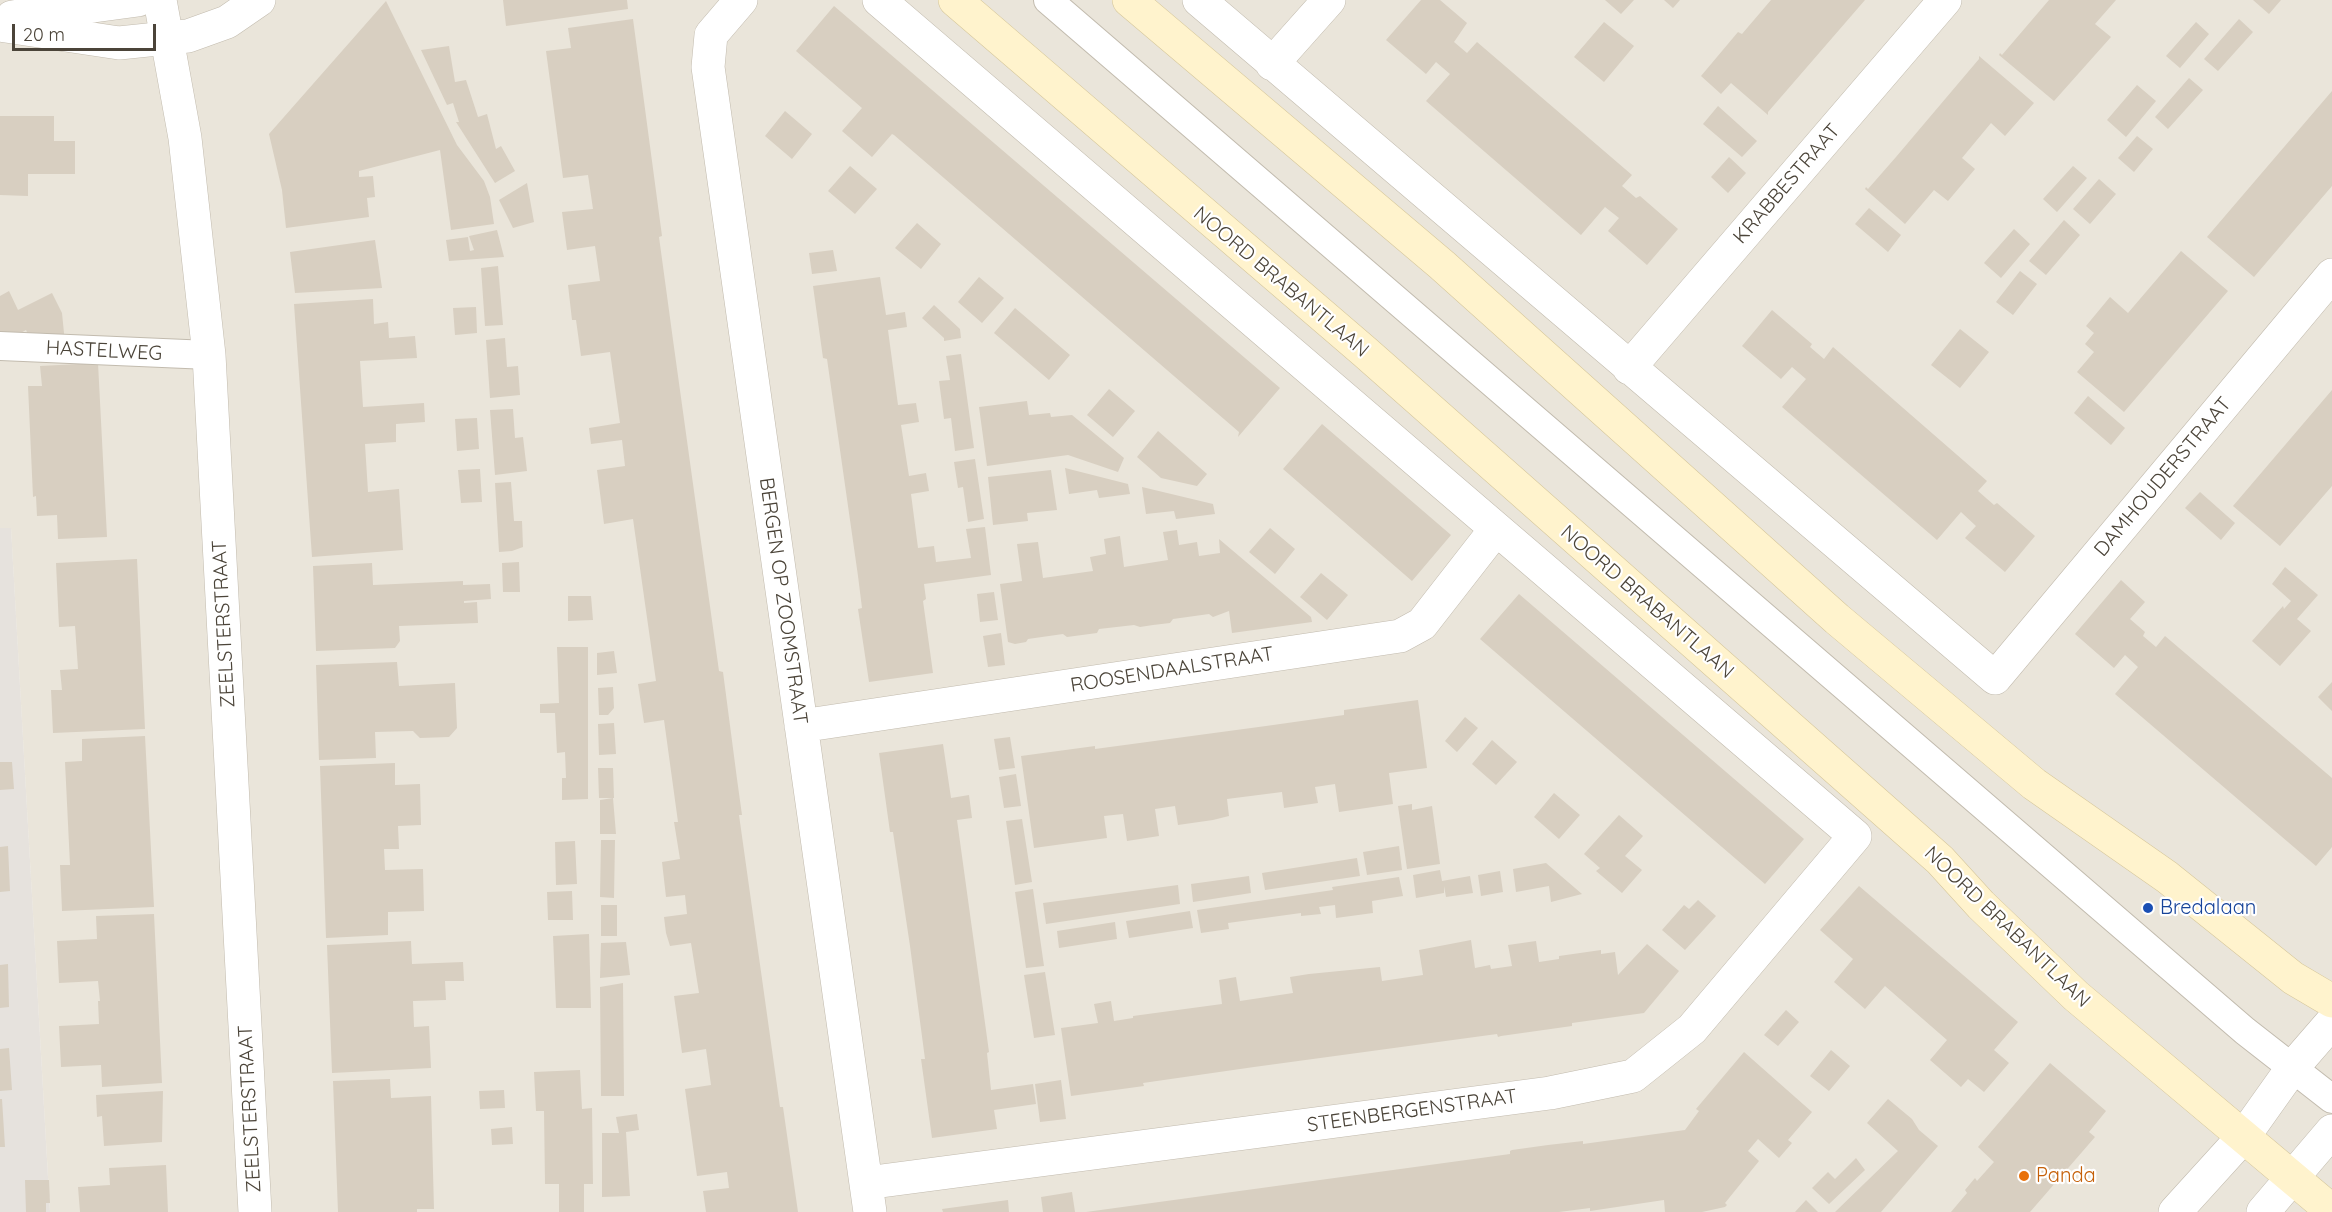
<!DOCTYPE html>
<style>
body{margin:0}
#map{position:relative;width:2332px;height:1212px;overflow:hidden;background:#f6f3ec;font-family:Quicksand,sans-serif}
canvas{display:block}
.scale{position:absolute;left:12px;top:24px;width:144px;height:27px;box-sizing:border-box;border:3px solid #4b4439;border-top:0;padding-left:8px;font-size:18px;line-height:21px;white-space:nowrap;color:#4b4439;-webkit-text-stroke:4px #fff;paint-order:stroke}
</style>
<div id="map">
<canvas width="2332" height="1212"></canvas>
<div class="scale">20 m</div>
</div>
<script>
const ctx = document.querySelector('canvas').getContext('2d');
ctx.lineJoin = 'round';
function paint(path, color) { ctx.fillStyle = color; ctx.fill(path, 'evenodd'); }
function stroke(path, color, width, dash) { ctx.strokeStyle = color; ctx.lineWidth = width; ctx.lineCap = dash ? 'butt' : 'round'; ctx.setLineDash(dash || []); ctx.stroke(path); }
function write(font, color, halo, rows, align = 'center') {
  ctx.font = font + ' Quicksand,sans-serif'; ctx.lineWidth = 4.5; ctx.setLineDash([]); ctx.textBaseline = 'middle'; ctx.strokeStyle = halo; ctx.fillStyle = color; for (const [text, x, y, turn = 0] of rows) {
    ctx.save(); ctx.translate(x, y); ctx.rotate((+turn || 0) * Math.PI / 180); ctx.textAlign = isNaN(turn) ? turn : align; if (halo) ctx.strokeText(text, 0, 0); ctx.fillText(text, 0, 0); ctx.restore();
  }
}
paint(new Path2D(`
 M 0,0 L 2332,0 L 2332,1212 L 50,1212 L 11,529 L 0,528 Z`), '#eae5da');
paint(new Path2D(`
 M 0,528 L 11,528 L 50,1212 L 0,1212 Z`), '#e6e2dd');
paint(new Path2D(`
 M 503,0 L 627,0 L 628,9 L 506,26 Z
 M 1421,0 L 1440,0 L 1467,23 L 1454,42 L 1467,53 L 1477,42 L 1632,175 L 1622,186 L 1636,198 L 1640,196 L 1678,229 L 1647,265 L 1608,231 L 1619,218 L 1605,207 L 1581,235 L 1426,101 L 1450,74 L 1436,62 L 1426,74 L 1386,40 Z
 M 1605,0 L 1634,0 L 1621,14 Z
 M 1664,0 L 1680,0 L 1673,8 Z
 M 1771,0 L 1865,0 L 1768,112 L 1768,115 L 1731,83 L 1721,94 L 1701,76 L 1738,32 L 1742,34 Z
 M 2049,0 L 2116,0 L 2095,24 L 2111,37 L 2054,101 L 1999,55 L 2000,53 L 2002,55 Z
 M 2253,0 L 2281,0 L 2269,14 Z
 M 386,1 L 457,145 L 484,181 L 490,197 L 494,224 L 451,230 L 440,150 L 359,171 L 359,177 L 373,176 L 375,197 L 367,198 L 369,217 L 286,228 L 282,190 L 269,134 Z
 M 834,6 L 1280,388 L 1238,437 L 1239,432 L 894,135 L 892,134 L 872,157 L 842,131 L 862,108 L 796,51 Z
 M 633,19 L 662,236 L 659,237 L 673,340 L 719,671 L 723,672 L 737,779 L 742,815 L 739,815 L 780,1107 L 783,1107 L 798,1212 L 706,1212 L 703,1191 L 729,1188 L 727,1172 L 697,1176 L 685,1089 L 711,1085 L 706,1049 L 682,1053 L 674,996 L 699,993 L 691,943 L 670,946 L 666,933 L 664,917 L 687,914 L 685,895 L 666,897 L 662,862 L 680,859 L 674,822 L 678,822 L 664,720 L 644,723 L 638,684 L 656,681 L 633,519 L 604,524 L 597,470 L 625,466 L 622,440 L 591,444 L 589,428 L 620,423 L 610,352 L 581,356 L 576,320 L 572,320 L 568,285 L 600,281 L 595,246 L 567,250 L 562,212 L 593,209 L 588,175 L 563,178 L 546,51 L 571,48 L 568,28 Z
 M 2239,19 L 2253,32 L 2218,71 L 2204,59 Z
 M 1604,22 L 1634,46 L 1604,82 L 1574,57 Z
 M 2196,22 L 2209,34 L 2180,68 L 2166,56 Z
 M 449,46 L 455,82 L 466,80 L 478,117 L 487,114 L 496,149 L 501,146 L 515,171 L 495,183 L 456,122 L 459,122 L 453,103 L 447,105 L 421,50 Z
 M 1979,56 L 2034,103 L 2005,136 L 1991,123 L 1962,158 L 1975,169 L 1948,201 L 1934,190 L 1905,224 L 1865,189 L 1866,187 L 1868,189 L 1896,157 L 1979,59 Z
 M 2189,78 L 2203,90 L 2168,129 L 2155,117 Z
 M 2137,85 L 2156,101 L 2126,137 L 2107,120 Z
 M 2332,91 L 2332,186 L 2254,277 L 2207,237 Z
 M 1718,106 L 1757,141 L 1742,157 L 1703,124 Z
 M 785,111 L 812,134 L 792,159 L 765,136 Z
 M 0,116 L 54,116 L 54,141 L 75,141 L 75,174 L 28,174 L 28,196 L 0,195 Z
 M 2137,136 L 2153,149 L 2134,172 L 2118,158 Z
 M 1729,157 L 1746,173 L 1728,193 L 1711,177 Z
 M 850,166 L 877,189 L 855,214 L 828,191 Z
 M 2073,166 L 2087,178 L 2057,212 L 2043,199 Z
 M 2099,179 L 2116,194 L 2090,224 L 2073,209 Z
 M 527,183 L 534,222 L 513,228 L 499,200 Z
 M 1869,208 L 1901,235 L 1888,252 L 1855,224 Z
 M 2064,220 L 2080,235 L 2046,275 L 2029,261 Z
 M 917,223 L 941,244 L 921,269 L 895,248 Z
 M 2014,229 L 2030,244 L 2001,278 L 1984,263 Z
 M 497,230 L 504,257 L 449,261 L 446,240 L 468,237 L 470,251 L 474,250 L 469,236 Z
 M 375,240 L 382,288 L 295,293 L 290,252 Z
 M 833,250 L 837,271 L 812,274 L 809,253 Z
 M 2181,251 L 2228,291 L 2124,412 L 2077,372 L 2094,352 L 2085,344 L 2094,333 L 2086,326 L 2110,297 L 2128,313 Z
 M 498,266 L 503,325 L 485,326 L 481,268 Z
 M 2020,271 L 2037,284 L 2013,315 L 1996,302 Z
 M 880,277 L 886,315 L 905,312 L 907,327 L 888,330 L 898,405 L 916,403 L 919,422 L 901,425 L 909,476 L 926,473 L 929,491 L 911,494 L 918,548 L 934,546 L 936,562 L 971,558 L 966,529 L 985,527 L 991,575 L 924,584 L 926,599 L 923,601 L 933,673 L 869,682 L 858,609 L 862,608 L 858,576 L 827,359 L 823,358 L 813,286 Z
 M 979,277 L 1004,298 L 982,323 L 958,302 Z
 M 9,291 L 18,310 L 52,293 L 62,313 L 65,343 L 33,345 L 26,330 L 4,342 L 0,333 L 0,296 Z
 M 373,299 L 374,324 L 388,322 L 389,338 L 415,336 L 417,358 L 360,361 L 363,407 L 424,403 L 425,422 L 396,424 L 396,442 L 365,444 L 368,492 L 399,489 L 403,550 L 312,557 L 294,304 Z
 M 934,305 L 960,329 L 961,338 L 944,341 L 944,338 L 922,318 Z
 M 476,307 L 477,333 L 455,335 L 453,308 Z
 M 1015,308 L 1070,355 L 1049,380 L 994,333 Z
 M 1772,310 L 1812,344 L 1810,347 L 1824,359 L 1833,347 L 1987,481 L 1978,491 L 1994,505 L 1997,503 L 2035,536 L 2005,572 L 1965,538 L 1976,526 L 1961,512 L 1937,540 L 1782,407 L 1806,379 L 1792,367 L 1781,379 L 1742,346 Z
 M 1960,329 L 1989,352 L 1960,388 L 1931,365 Z
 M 505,338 L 507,367 L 518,366 L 520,395 L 490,398 L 486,340 Z
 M 961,354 L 974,448 L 955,451 L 951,418 L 944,419 L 939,381 L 950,380 L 946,356 Z
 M 98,363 L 107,537 L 58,539 L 57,515 L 37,516 L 36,496 L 33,497 L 28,386 L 42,386 L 40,366 Z
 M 1109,389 L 1135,411 L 1113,437 L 1087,415 Z
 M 2332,390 L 2332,486 L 2280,546 L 2233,506 Z
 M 2088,396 L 2125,428 L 2111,445 L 2074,413 Z
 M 1027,401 L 1029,415 L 1050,413 L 1051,417 L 1072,415 L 1124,458 L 1118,472 L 1068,455 L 987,466 L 979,407 Z
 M 513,409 L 515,438 L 523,437 L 527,471 L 495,475 L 490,410 Z
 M 477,418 L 479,449 L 457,451 L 455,419 Z
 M 1322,424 L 1451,535 L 1412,581 L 1283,469 Z
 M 1158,431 L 1207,474 L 1197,486 L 1161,478 L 1137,457 Z
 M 975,459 L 984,519 L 968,522 L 963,487 L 958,488 L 954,462 Z
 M 1065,468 L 1128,484 L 1130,494 L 1099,498 L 1097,490 L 1069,494 Z
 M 480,469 L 482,502 L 461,503 L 458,470 Z
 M 1051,470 L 1057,510 L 1027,513 L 1028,521 L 993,525 L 988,477 Z
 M 511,482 L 514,521 L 522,521 L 523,547 L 512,551 L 499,552 L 495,483 Z
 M 1142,487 L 1213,504 L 1215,514 L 1176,519 L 1174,511 L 1146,514 Z
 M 2200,492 L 2235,523 L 2221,540 L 2185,508 Z
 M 1270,528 L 1295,549 L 1275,574 L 1249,552 Z
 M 1177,530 L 1179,545 L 1197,542 L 1199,556 L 1220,553 L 1219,539 L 1311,617 L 1312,622 L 1232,633 L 1229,611 L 1213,617 L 1209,614 L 1173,619 L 1170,623 L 1153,625 L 1140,627 L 1134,625 L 1099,629 L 1097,633 L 1067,637 L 1063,634 L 1028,639 L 1026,642 L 1015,644 L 1008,642 L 1000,584 L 1022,581 L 1017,544 L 1038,542 L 1043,578 L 1093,571 L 1090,557 L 1106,554 L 1104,539 L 1120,536 L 1124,567 L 1168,560 L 1163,532 Z
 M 137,559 L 145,729 L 53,733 L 51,690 L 62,690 L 60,670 L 78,669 L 75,626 L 59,627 L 56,563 Z
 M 519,562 L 520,592 L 503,592 L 502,563 Z
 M 372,563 L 373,585 L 463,581 L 463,585 L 490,584 L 491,599 L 464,601 L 464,603 L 477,602 L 478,623 L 399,626 L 400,641 L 395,648 L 316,651 L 313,566 Z
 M 2285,567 L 2318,595 L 2297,619 L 2311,631 L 2280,666 L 2252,641 L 2283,606 L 2284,609 L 2291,601 L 2272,584 Z
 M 1321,573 L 1348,595 L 1327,620 L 1300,597 Z
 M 2121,580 L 2145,602 L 2130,619 L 2145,632 L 2143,636 L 2156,647 L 2165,636 L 2332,778 L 2332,847 L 2316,866 L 2115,694 L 2138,667 L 2125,655 L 2114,668 L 2075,634 Z
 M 994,592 L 998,620 L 980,622 L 977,594 Z
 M 1519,594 L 1804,839 L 1765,884 L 1480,639 Z
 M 568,596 L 591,596 L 593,620 L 568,621 Z
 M 1001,633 L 1005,665 L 988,667 L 983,636 Z
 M 557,647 L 588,647 L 588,799 L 562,800 L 562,778 L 566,778 L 565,752 L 557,753 L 555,713 L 540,713 L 540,704 L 559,703 Z
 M 614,651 L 617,673 L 597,675 L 597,653 Z
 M 397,662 L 399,686 L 455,683 L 457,728 L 449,737 L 420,738 L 413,731 L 375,732 L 376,758 L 319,760 L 316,665 Z
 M 2332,682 L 2332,711 L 2318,697 Z
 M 613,687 L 614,708 L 608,715 L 599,715 L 598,688 Z
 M 1418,700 L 1427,768 L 1389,773 L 1393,804 L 1339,812 L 1335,784 L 1315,787 L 1318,803 L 1284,808 L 1282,792 L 1227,799 L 1229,816 L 1213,820 L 1178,825 L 1175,806 L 1155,809 L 1159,836 L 1127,841 L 1123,814 L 1104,816 L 1107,838 L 1034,848 L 1021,756 L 1095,746 L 1095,749 L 1266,726 L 1344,715 L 1344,710 Z
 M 1465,717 L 1478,728 L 1457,752 L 1445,741 Z
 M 614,723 L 616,754 L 599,755 L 598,724 Z
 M 145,736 L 154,907 L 62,911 L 60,865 L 70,865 L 65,762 L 82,761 L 82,739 Z
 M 1010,737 L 1015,768 L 999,770 L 994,739 Z
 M 1492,740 L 1517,762 L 1496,785 L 1472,764 Z
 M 943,744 L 951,798 L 969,795 L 972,818 L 957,820 L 989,1052 L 987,1053 L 991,1090 L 1033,1084 L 1036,1104 L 994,1110 L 997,1129 L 932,1138 L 921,1059 L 925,1059 L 910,946 L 893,832 L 890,832 L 879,753 Z
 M 0,762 L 12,762 L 14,789 L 0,790 Z
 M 395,763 L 395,785 L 420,784 L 421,825 L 398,826 L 399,849 L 384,849 L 385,870 L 423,869 L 424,911 L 388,912 L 388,935 L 326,938 L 320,766 Z
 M 598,768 L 613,768 L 614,798 L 599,798 Z
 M 1016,774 L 1021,806 L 1004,808 L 999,777 Z
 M 1554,793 L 1580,815 L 1559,839 L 1534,817 Z
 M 613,798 L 616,834 L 600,834 L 600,800 Z
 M 1412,804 L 1412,810 L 1432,806 L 1440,864 L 1407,869 L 1398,806 Z
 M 1619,815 L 1643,836 L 1625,856 L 1642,870 L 1622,893 L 1596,871 L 1600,868 L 1584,854 Z
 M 1022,819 L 1032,882 L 1015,885 L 1006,821 Z
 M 601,840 L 615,840 L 614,898 L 600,897 Z
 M 575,841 L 577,884 L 556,885 L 555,842 Z
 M 8,846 L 10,891 L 0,892 L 0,847 Z
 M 1399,846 L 1402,870 L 1367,875 L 1363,852 Z
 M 1357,858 L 1360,876 L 1265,890 L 1262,873 Z
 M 1546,863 L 1561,876 L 1582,894 L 1551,902 L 1549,886 L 1516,892 L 1513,869 Z
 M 1440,870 L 1442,881 L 1470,876 L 1473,893 L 1446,897 L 1444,886 L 1444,893 L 1416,898 L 1413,875 Z
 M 1500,871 L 1503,892 L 1481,896 L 1478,875 Z
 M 1249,876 L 1251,893 L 1193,902 L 1191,884 Z
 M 1399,877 L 1403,896 L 1372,901 L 1373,913 L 1336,918 L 1335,905 L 1319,907 L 1321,914 L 1301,916 L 1301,913 L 1228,923 L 1229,929 L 1201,933 L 1197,910 L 1333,890 L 1332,887 Z
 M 1178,885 L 1180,904 L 1046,924 L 1043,903 Z
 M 1859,886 L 2018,1022 L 1994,1050 L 2009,1063 L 1984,1092 L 1968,1079 L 1961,1087 L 1930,1060 L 1947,1040 L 1885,986 L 1865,1009 L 1834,982 L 1853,959 L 1820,930 Z
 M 1033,889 L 1044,966 L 1026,968 L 1015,892 Z
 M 572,891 L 573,920 L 548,920 L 547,892 Z
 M 1698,900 L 1716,916 L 1685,950 L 1662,930 L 1684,905 L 1689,909 Z
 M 601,905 L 617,905 L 617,936 L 601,936 Z
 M 1190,911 L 1193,928 L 1129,938 L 1126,921 Z
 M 154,914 L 162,1083 L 102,1087 L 101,1065 L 61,1067 L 59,1026 L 99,1024 L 98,1001 L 100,1001 L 98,981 L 59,983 L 57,941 L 97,939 L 96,916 Z
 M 1115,922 L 1117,939 L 1059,948 L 1057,931 Z
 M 589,934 L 591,1008 L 556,1008 L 553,936 Z
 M 1471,940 L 1475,968 L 1490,965 L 1491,969 L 1512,966 L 1508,945 L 1536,941 L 1539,962 L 1559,959 L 1559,956 L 1601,950 L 1601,954 L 1615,952 L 1618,975 L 1647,944 L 1679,971 L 1644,1013 L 1572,1023 L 1572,1026 L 1501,1036 L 1498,1037 L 1497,1034 L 1254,1067 L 1143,1083 L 1144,1086 L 1071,1096 L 1061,1028 L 1098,1023 L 1094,1004 L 1111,1001 L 1114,1021 L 1133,1018 L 1133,1016 L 1222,1004 L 1219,980 L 1236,977 L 1240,1001 L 1293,993 L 1290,977 L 1309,974 L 1380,967 L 1382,981 L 1423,975 L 1419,950 Z
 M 411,941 L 412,964 L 463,962 L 464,981 L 445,981 L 446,1000 L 413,1001 L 414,1027 L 429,1026 L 431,1068 L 332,1073 L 327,945 Z
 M 626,942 L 630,975 L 600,978 L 601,943 Z
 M 8,964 L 9,1007 L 0,1008 L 0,965 Z
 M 1045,972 L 1055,1035 L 1034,1038 L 1024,975 Z
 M 623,983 L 624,1096 L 601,1096 L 600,987 Z
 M 1786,1010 L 1799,1022 L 1778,1046 L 1764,1035 Z
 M 9,1048 L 12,1090 L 0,1091 L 0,1049 Z
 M 1831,1050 L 1850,1066 L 1829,1091 L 1810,1076 Z
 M 1744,1052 L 1812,1112 L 1788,1140 L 1792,1143 L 1779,1158 L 1758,1139 L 1748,1151 L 1759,1161 L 1725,1203 L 1727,1205 L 1725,1207 L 1702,1212 L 1665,1212 L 1664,1200 L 1590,1211 L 1590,1208 L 1559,1212 L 1086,1212 L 1510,1154 L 1510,1151 L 1512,1150 L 1548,1145 L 1583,1141 L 1583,1144 L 1685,1130 L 1699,1111 L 1696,1109 Z
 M 2050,1063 L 2106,1111 L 2089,1132 L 2095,1137 L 2030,1212 L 1951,1212 L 1967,1193 L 1965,1190 L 1975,1178 L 1977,1181 L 1994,1162 L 1978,1147 Z
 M 580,1070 L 582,1109 L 592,1108 L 593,1184 L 584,1184 L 584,1212 L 559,1212 L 559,1184 L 545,1184 L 544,1111 L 536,1111 L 534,1072 Z
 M 390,1079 L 391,1098 L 431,1096 L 434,1209 L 417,1209 L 417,1212 L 338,1212 L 333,1081 Z
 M 1061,1080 L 1066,1119 L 1040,1122 L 1035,1084 Z
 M 504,1090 L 505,1108 L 480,1109 L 479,1091 Z
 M 163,1091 L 162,1142 L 104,1146 L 102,1116 L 97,1117 L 96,1095 Z
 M 0,1099 L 2,1099 L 5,1147 L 0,1147 Z
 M 1888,1099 L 1912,1119 L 1919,1130 L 1938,1146 L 1881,1212 L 1835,1212 L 1898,1151 L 1867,1123 Z
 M 637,1114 L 639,1130 L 626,1132 L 630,1196 L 602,1197 L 602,1133 L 619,1133 L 616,1117 Z
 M 512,1127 L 513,1144 L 492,1145 L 491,1129 Z
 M 1856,1158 L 1865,1170 L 1829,1204 L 1812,1188 L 1828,1172 L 1835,1179 Z
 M 166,1165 L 168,1212 L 80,1212 L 78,1187 L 110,1185 L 109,1168 Z
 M 25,1180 L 49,1180 L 50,1203 L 46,1203 L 46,1212 L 26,1212 Z
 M 1072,1192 L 1075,1212 L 1043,1212 L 1041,1197 Z
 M 1008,1200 L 1009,1212 L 943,1212 L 942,1209 Z
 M 1806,1200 L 1818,1212 L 1795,1212 Z`), '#d8cfc1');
const service = new Path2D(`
 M 1048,0 L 2245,1031 L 2332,1099
 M 0,346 L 209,355`);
const minor = new Path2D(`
 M 160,0 L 185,138 L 209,355 L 255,1212
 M 741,0 L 711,35 L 708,67 L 870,1212
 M 1199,0 L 1995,678 L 2332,275
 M 1272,64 L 1329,0
 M 1629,368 L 1945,0
 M 801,726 L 1400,636 L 1422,624 L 1496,529
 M 866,1183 L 1550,1093 L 1633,1076 L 1692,1029 L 1855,836 L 879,0`);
const tertiary = new Path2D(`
 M 12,17 L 138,0
 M 0,25 L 119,43 L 167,38 L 188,36 L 227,22 L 259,0
 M 2175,1212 L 2244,1136 L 2293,1067 L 2332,1022
 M 2263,1212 L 2332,1131`);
const secondary = new Path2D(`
 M 955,0 L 1365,352 L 1940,860 L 1981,905 L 2076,996 L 2332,1211
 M 1129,0 L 1442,265 L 1837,619 L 2034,784 L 2167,877 L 2293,978 L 2332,1001`);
stroke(service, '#c2bbae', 30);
stroke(minor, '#c2bbae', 34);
stroke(tertiary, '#c2bbae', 34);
stroke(secondary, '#d6c79b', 34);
stroke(service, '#fff', 28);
stroke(minor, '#fff', 33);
stroke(tertiary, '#fff', 33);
stroke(secondary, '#fff3cd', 33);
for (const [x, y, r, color] of [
 [2148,908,6,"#1a4fb4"],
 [2024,1176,6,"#e8710a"]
]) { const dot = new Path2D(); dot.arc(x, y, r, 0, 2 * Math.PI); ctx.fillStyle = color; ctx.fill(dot); stroke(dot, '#fff', 2); }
write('20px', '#4b4439', '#fff', [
 ["KRABBESTRAAT",1787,184,-49],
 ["NOORD BRABANTLAAN",1281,282,40],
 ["HASTELWEG",104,351,3],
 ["DAMHOUDERSTRAAT",2163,477,-50],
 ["BERGEN OP ZOOMSTRAAT",783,601,82],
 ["NOORD BRABANTLAAN",1647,602,41],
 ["ZEELSTERSTRAAT",224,624,-93],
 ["ROOSENDAALSTRAAT",1172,670,-9],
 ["NOORD BRABANTLAAN",2007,927,44],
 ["ZEELSTERSTRAAT",250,1109,-93],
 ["STEENBERGENSTRAAT",1412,1111,-8]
]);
write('20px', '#164399', '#fff', [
 ["Bredalaan",2160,908]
], 'left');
write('20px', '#c56008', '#fff', [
 ["Panda",2036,1176]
], 'left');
</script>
